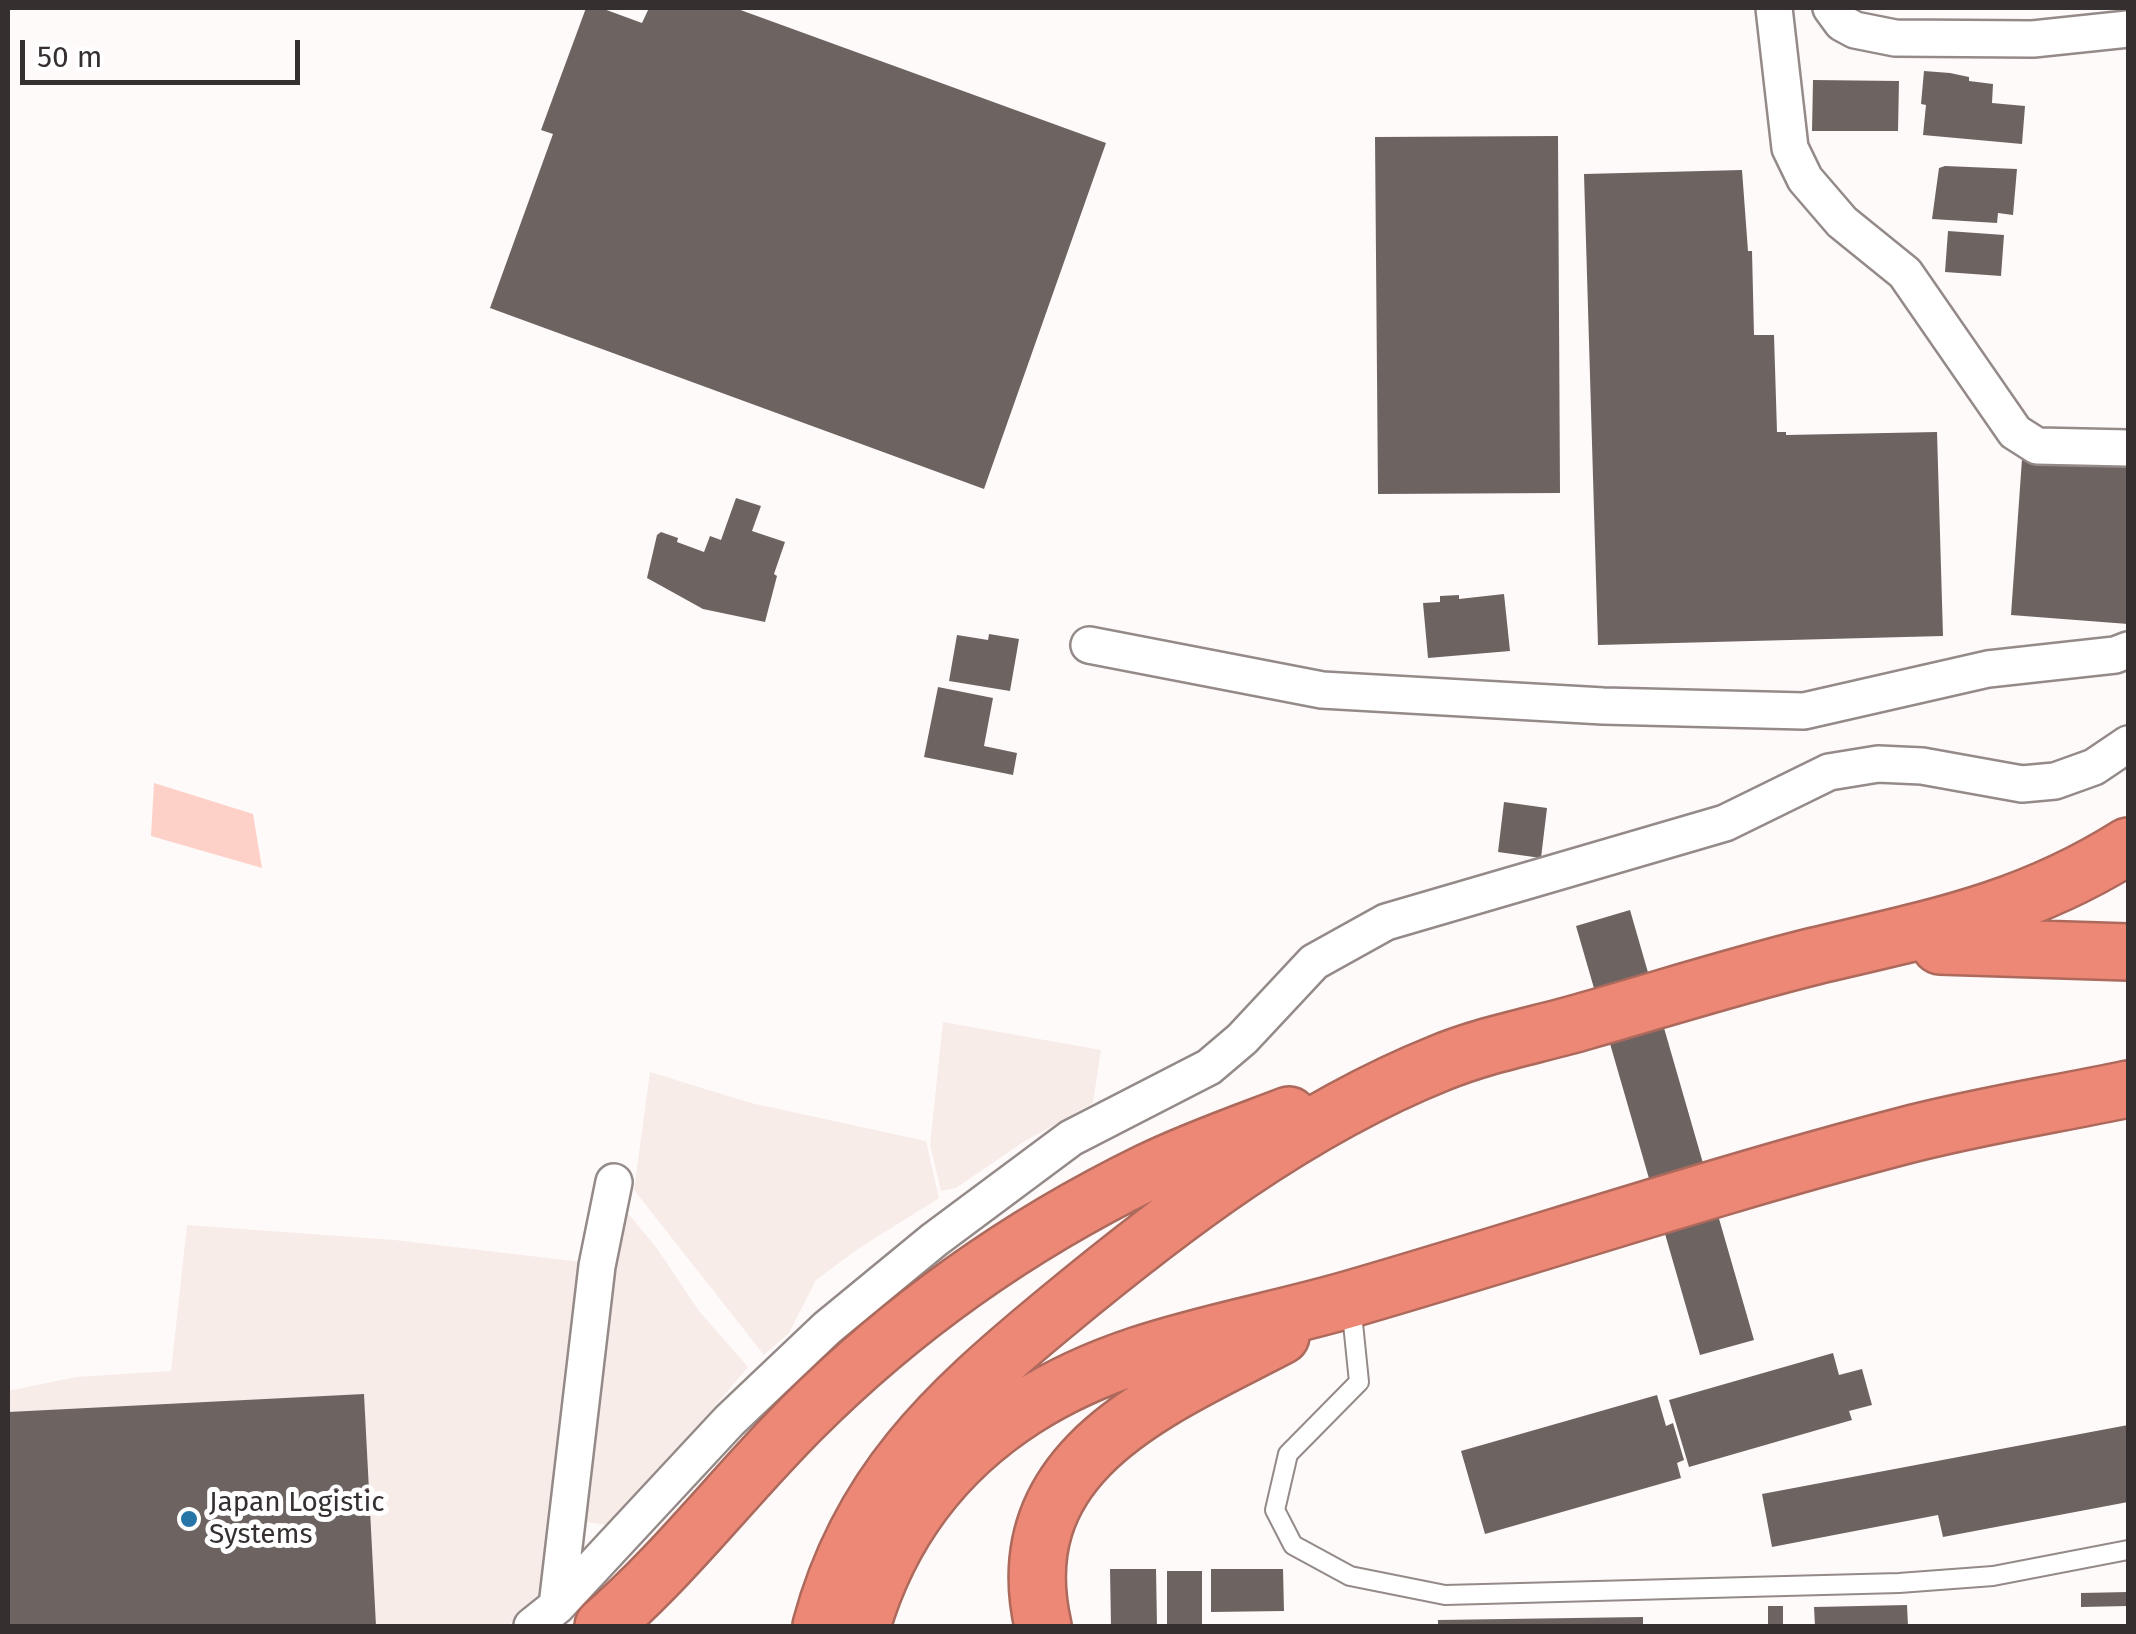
<!DOCTYPE html>
<style>
body{margin:0}
#map{position:relative;width:2136px;height:1634px;overflow:hidden;background:#fefaf9;font-family:"Fira Sans",sans-serif}
canvas{display:block}
.frame{position:absolute;inset:0;border:10px solid #35302f;pointer-events:none}
.scale{position:absolute;left:20px;top:40px;width:280px;height:45px;box-sizing:border-box;border:5px solid #35302f;border-top:0;padding-left:12px;font-size:30px;line-height:35px;white-space:nowrap;color:#35302f;-webkit-text-stroke:8px #fff;paint-order:stroke}
</style>
<div id="map">
<canvas width="2136" height="1634"></canvas>
<div class="frame"></div>
<div class="scale">50 m</div>
</div>
<script>
const ctx = document.querySelector('canvas').getContext('2d');
ctx.lineJoin = 'round';
function paint(path, color) { ctx.fillStyle = color; ctx.fill(path, 'evenodd'); }
function stroke(path, color, width, dash) { ctx.strokeStyle = color; ctx.lineWidth = width; ctx.lineCap = dash ? 'butt' : 'round'; ctx.setLineDash(dash || []); ctx.stroke(path); }
function write(font, color, halo, rows, align = 'center') {
  ctx.font = font + ' "Fira Sans",sans-serif'; ctx.lineWidth = 10; ctx.setLineDash([]); ctx.textBaseline = 'middle'; ctx.strokeStyle = halo; ctx.fillStyle = color; for (const [text, x, y, turn = 0] of rows) {
    ctx.save(); ctx.translate(x, y); ctx.rotate((+turn || 0) * Math.PI / 180); ctx.textAlign = isNaN(turn) ? turn : align; if (halo) ctx.strokeText(text, 0, 0); ctx.fillText(text, 0, 0); ctx.restore();
  }
}
paint(new Path2D(`
 M 943,1022 L 1101,1050 L 1093,1103 L 1022,1143 L 956,1188 L 941,1191 L 930,1145 Z
 M 650,1072 L 751,1103 L 926,1141 L 939,1198 L 858,1249 L 816,1280 L 789,1333 L 764,1355 L 634,1190 Z
 M 626,1211 L 656,1247 L 699,1311 L 748,1367 L 613,1526 L 581,1521 L 606,1294 Z
 M 187,1225 L 395,1240 L 590,1263 L 550,1589 L 507,1626 L 8,1626 L 8,1391 L 76,1377 L 171,1371 Z`), '#f8ece9');
paint(new Path2D(`
 M 154,783 L 253,814 L 262,868 L 151,836 Z`), '#fdd1c8');
paint(new Path2D(`
 M 586,8 L 601,8 L 642,23 L 649,8 L 735,8 L 1106,143 L 984,489 L 490,308 L 553,134 L 541,130 Z
 M 1924,71 L 1950,73 L 1969,77 L 1969,81 L 1993,84 L 1992,103 L 2025,106 L 2022,144 L 1923,135 L 1926,105 L 1921,104 Z
 M 1813,80 L 1899,81 L 1898,131 L 1812,131 Z
 M 1558,136 L 1560,493 L 1378,494 L 1375,137 Z
 M 1945,166 L 2017,169 L 2013,215 L 1998,213 L 1997,223 L 1932,219 L 1939,168 Z
 M 1742,170 L 1748,251 L 1752,251 L 1754,335 L 1774,335 L 1777,432 L 1786,432 L 1786,435 L 1937,432 L 1943,636 L 1598,645 L 1584,174 Z
 M 1948,231 L 2004,235 L 2001,276 L 1945,272 Z
 M 2022,459 L 2128,466 L 2128,624 L 2011,615 Z
 M 736,498 L 761,506 L 752,531 L 785,542 L 774,574 L 777,576 L 765,622 L 703,609 L 647,578 L 657,535 L 661,532 L 678,538 L 677,542 L 704,552 L 710,536 L 721,540 Z
 M 1504,594 L 1510,651 L 1428,658 L 1423,603 L 1440,602 L 1440,596 L 1459,595 L 1459,599 Z
 M 989,634 L 1019,639 L 1010,691 L 949,681 L 957,635 L 988,640 Z
 M 938,687 L 993,698 L 984,746 L 1017,753 L 1013,775 L 924,757 Z
 M 1504,802 L 1547,808 L 1541,858 L 1498,852 Z
 M 1630,910 L 1754,1340 L 1700,1355 L 1576,926 Z
 M 1833,1353 L 1839,1375 L 1862,1369 L 1872,1405 L 1849,1411 L 1852,1420 L 1689,1467 L 1669,1400 Z
 M 364,1394 L 376,1626 L 8,1626 L 8,1412 Z
 M 1657,1395 L 1666,1426 L 1673,1423 L 1684,1460 L 1677,1463 L 1681,1478 L 1485,1534 L 1461,1451 Z
 M 2128,1425 L 2128,1502 L 1943,1537 L 1938,1515 L 1772,1547 L 1762,1494 Z
 M 1110,1569 L 1156,1569 L 1157,1626 L 1111,1626 Z
 M 1211,1569 L 1283,1569 L 1284,1611 L 1211,1612 Z
 M 1167,1571 L 1202,1571 L 1202,1626 L 1167,1626 Z
 M 2128,1592 L 2128,1606 L 2081,1607 L 2081,1593 Z
 M 1907,1605 L 1908,1626 L 1815,1626 L 1814,1607 Z
 M 1768,1606 L 1783,1606 L 1783,1626 L 1768,1626 Z
 M 1643,1617 L 1643,1626 L 1438,1626 L 1438,1620 Z`), '#6d6462');
const lane = new Path2D(`
 M 1351,1304 L 1359,1382 L 1288,1454 L 1275,1510 L 1293,1545 L 1350,1576 L 1445,1595 L 1899,1583 L 1993,1576 L 2128,1550`);
const street = new Path2D(`
 M 1774,8 L 1790,148 L 1805,179 L 1842,222 L 1905,273 L 2015,432 L 2037,446 L 2128,448
 M 1831,8 L 1842,23 L 1855,30 L 1895,38 L 2033,39 L 2128,29
 M 1089,645 L 1322,690 L 1603,706 L 1804,711 L 1988,669 L 2115,655 L 2128,650
 M 557,1606 L 597,1266 L 614,1182
 M 532,1626 L 557,1606 L 729,1421 L 827,1328 L 934,1240 L 1071,1138 L 1209,1067 L 1242,1039 L 1314,962 L 1386,922 L 1725,823 L 1829,772 L 1878,764 L 1922,766 L 2022,784 L 2055,781 L 2094,767 L 2128,744`);
const highway = new Path2D(`
 M 1940,946 L 2128,952
 M 603,1626 C 675,1564 734,1486 802,1418 C 903,1317 1019,1235 1148,1172 C 1193,1150 1242,1133 1289,1115
 M 821,1626 C 859,1484 944,1405 1054,1314 C 1171,1217 1298,1120 1440,1063 C 1486,1044 1537,1035 1585,1021 C 1662,999 1738,975 1815,956 C 1932,928 2025,911 2128,846
 M 862,1626 C 889,1534 944,1460 1025,1408 C 1126,1343 1242,1331 1354,1298 C 1536,1245 1716,1185 1899,1137 C 1974,1117 2052,1105 2128,1089
 M 1043,1626 C 1005,1459 1161,1399 1281,1336`);
stroke(lane, '#948a88', 22);
stroke(street, '#948a88', 40);
stroke(highway, '#ac695c', 60);
stroke(lane, '#fff', 18);
stroke(street, '#fff', 35);
stroke(highway, '#ec8875', 55);
for (const [x, y, r, color] of [
 [189,1519,10,"#2775a7"]
]) { const dot = new Path2D(); dot.arc(x, y, r, 0, 2 * Math.PI); ctx.fillStyle = color; ctx.fill(dot); stroke(dot, '#fff', 4); }
write('28px', '#35302f', '#fff', [
 ["Japan Logistic",209,1503],
 ["Systems",209,1535]
], 'left');
</script>
